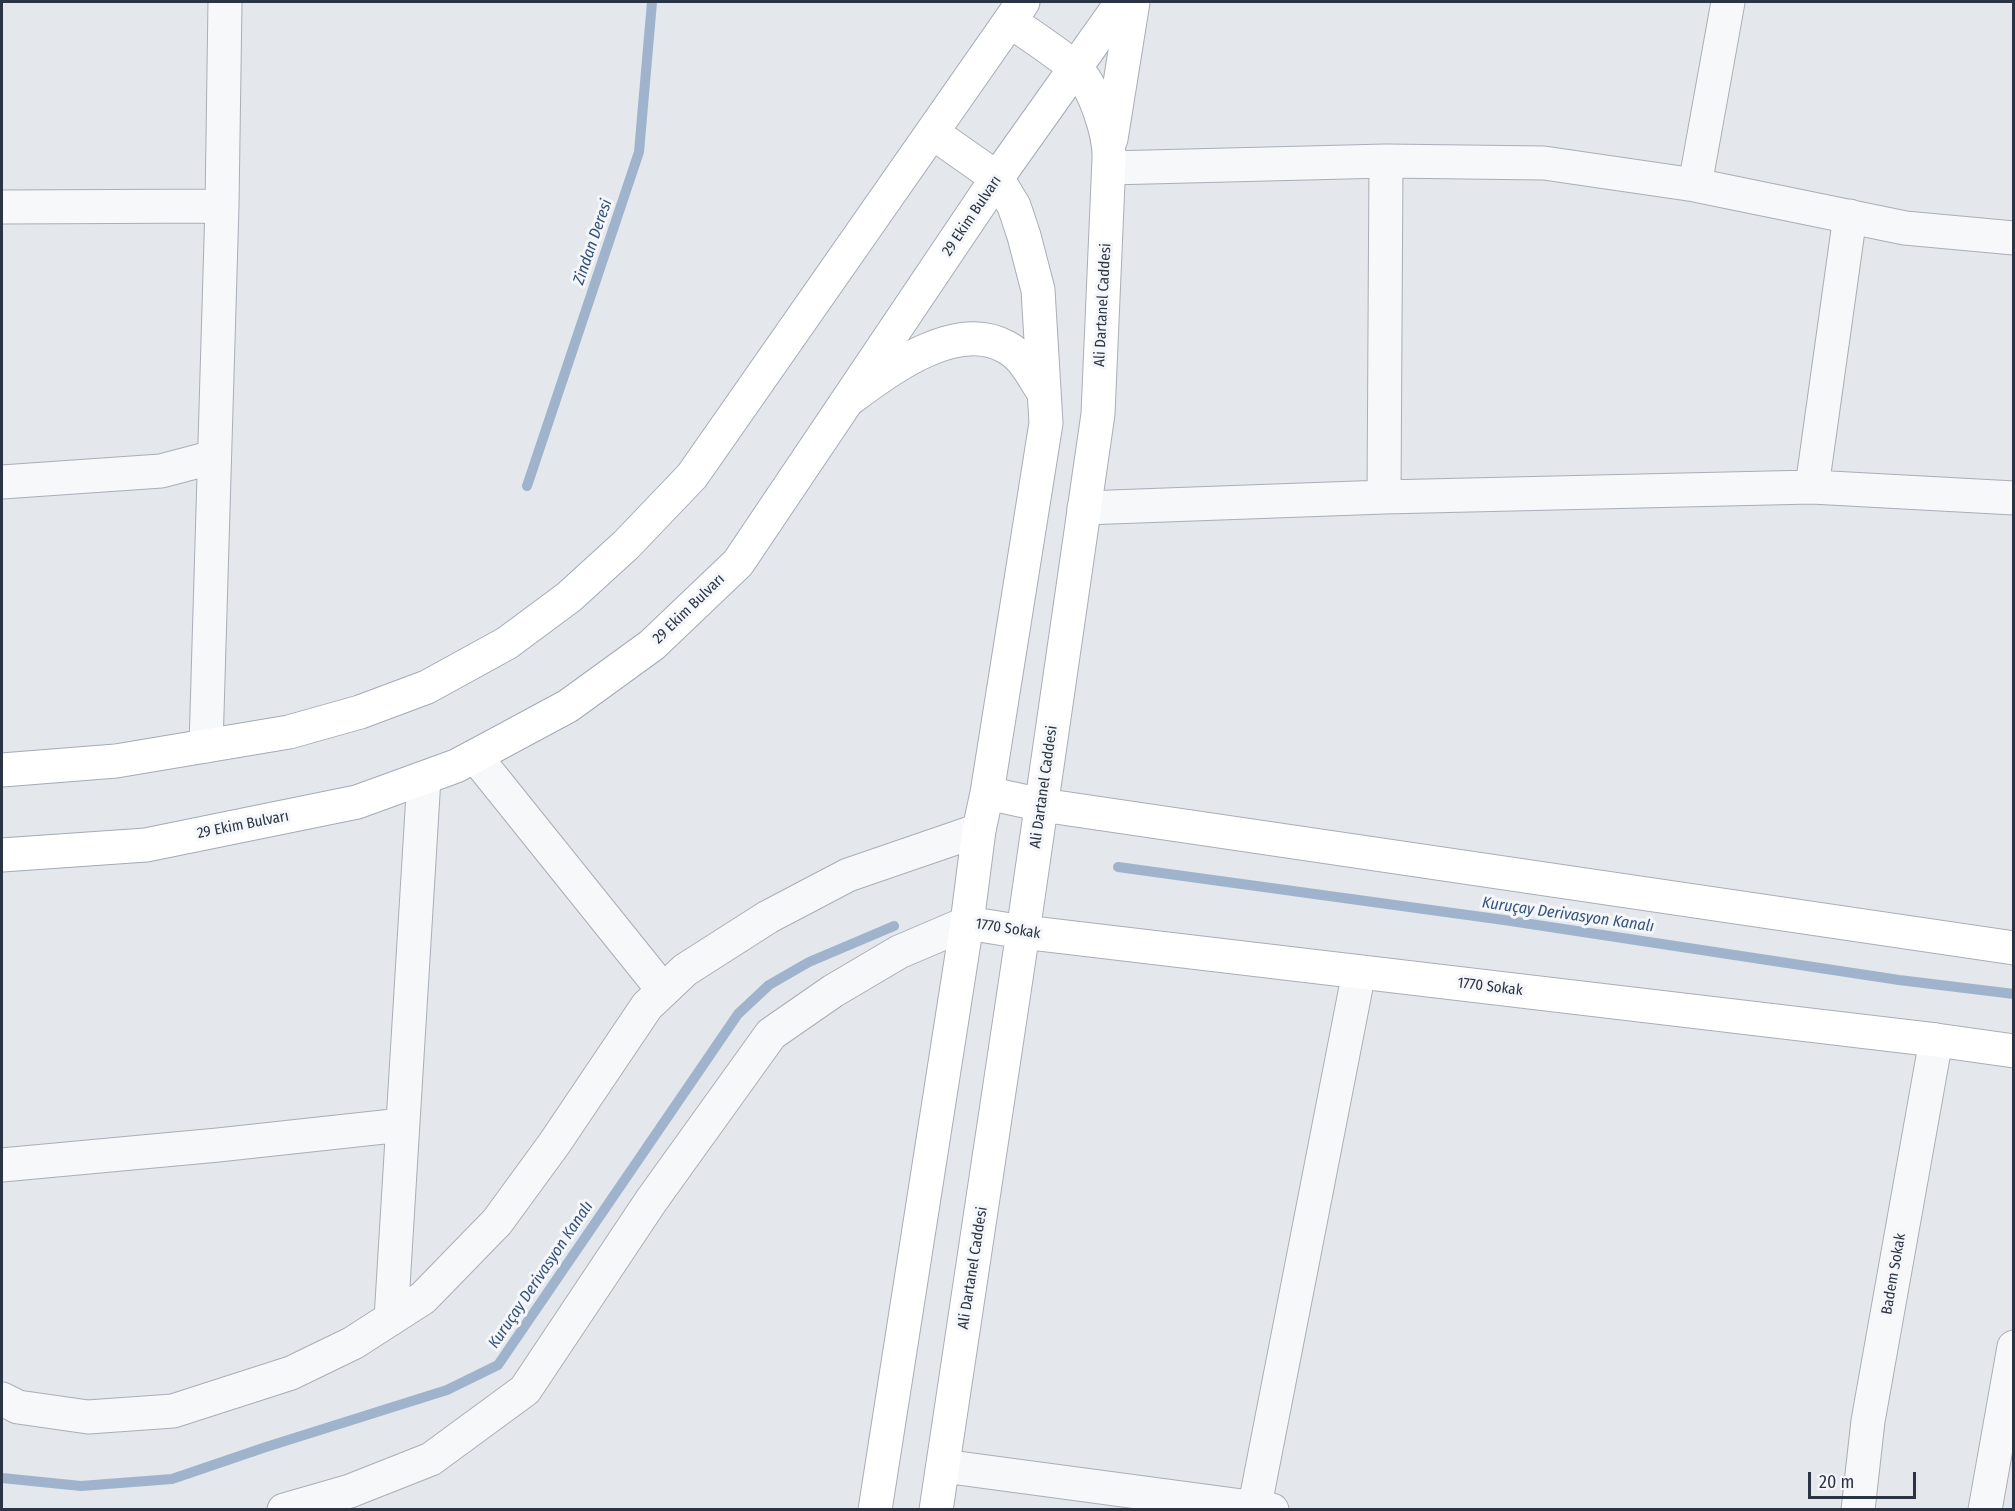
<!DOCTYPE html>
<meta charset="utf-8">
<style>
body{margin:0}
#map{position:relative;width:2015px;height:1511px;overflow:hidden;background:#e4e7ec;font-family:"Fira Sans Condensed",sans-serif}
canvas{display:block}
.frame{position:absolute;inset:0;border:3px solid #2b3445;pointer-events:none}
.scale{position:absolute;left:1808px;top:1472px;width:108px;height:27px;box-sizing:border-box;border:3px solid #2b3445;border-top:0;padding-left:8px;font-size:18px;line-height:21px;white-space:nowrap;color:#2b3445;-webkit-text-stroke:4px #f4f6f9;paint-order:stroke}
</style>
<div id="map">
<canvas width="2015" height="1511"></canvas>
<div class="frame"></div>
<div class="scale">20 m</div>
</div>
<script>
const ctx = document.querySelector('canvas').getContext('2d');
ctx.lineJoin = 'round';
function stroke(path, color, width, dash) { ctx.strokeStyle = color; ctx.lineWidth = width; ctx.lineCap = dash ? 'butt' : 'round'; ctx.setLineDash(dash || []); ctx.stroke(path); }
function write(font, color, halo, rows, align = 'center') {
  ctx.font = font + ' "Fira Sans Condensed",sans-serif'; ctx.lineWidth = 6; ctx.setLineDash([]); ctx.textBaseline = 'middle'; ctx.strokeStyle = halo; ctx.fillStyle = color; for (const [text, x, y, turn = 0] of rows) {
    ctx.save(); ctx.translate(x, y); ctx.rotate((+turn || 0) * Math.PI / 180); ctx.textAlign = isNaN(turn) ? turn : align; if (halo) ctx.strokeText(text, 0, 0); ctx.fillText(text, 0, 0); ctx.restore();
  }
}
stroke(new Path2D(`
 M 527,486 L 639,152 L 652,2
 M 1118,867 L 1504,920 L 1899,980 L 2014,994
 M 2,1478 L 81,1486 L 172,1479 L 266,1447 L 447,1390 L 498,1365 L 738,1014 L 769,985 L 809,962 L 894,926`), '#9fb4cc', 10);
const street = new Path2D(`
 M 1109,168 L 1386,161 L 1544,163 L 1695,185 L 1905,228 L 2014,238
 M 1695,185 L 1728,2
 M 2,207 L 222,206
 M 2,482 L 161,471 L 214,457
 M 1812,487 L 1850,216
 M 1384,497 L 1386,161
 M 1084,508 L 1384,497 L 1812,487 L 2014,498
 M 206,746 L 222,206 L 225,2
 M 475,756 L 663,990
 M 2,1165 L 218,1145 L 402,1125
 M 391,1319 L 424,778
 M 2,1399 L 18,1407 L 88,1417 L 173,1411 L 291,1373 L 353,1343 L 423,1298 L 497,1222 L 554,1144 L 647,1006 L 685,970 L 768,917 L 848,875 L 979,830
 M 943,1466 L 1272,1510
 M 284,1510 L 350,1491 L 431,1459 L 525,1390 L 651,1201 L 771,1034 L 833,991 L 899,952 L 967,923
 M 1254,1510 L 1359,972
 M 1858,1510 L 1868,1421 L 1936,1040
 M 1985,1510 L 2014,1347`);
const secondary = new Path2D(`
 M 1111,139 L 1133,2
 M 851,398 C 889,369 957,319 1006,347 C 1024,356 1033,377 1044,393
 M 987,793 L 1042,805 L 2014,948
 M 967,923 L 1023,932 L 1936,1040 L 2014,1051
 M 875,1510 L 967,923 L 979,830 L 987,793 L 1046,423 L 1038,290 L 1024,236 L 1014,206 L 997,178 L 933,133
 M 936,1510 L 1023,932 L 1098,414 L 1109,159 C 1110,134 1094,85 1075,68 C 1055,51 1031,36 1010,21`);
const primary = new Path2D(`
 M 2,770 L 116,761 L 289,732 L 360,712 L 427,687 L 507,643 L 569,597 L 626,545 L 692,476 L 1023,2
 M 2,855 L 146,845 L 357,802 L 456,766 L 475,756 L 568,706 L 652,645 L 738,563 L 997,178 L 1122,2`);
stroke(street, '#a9aeb7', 35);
stroke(secondary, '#a9aeb7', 35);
stroke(primary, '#a3abb8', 35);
stroke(street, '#f7f8fa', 33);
stroke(secondary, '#fff', 33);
stroke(primary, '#fff', 33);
write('15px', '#2b3445', '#f4f6f9', [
 ["29 Ekim Bulvarı",972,216,-56],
 ["Ali Dartanel Caddesi",1103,305,-87],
 ["29 Ekim Bulvarı",689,609,-44],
 ["Ali Dartanel Caddesi",1044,787,-82],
 ["29 Ekim Bulvarı",243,825,-11],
 ["1770 Sokak",1008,929,9],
 ["1770 Sokak",1490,987,7],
 ["Ali Dartanel Caddesi",973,1268,-81],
 ["Badem Sokak",1894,1274,-80]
]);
write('italic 16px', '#34527a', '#f4f6f9', [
 ["Zindan Deresi",593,242,-71],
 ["Kuruçay Derivasyon Kanalı",1568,915,8],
 ["Kuruçay Derivasyon Kanalı",541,1275,-56]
]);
</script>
